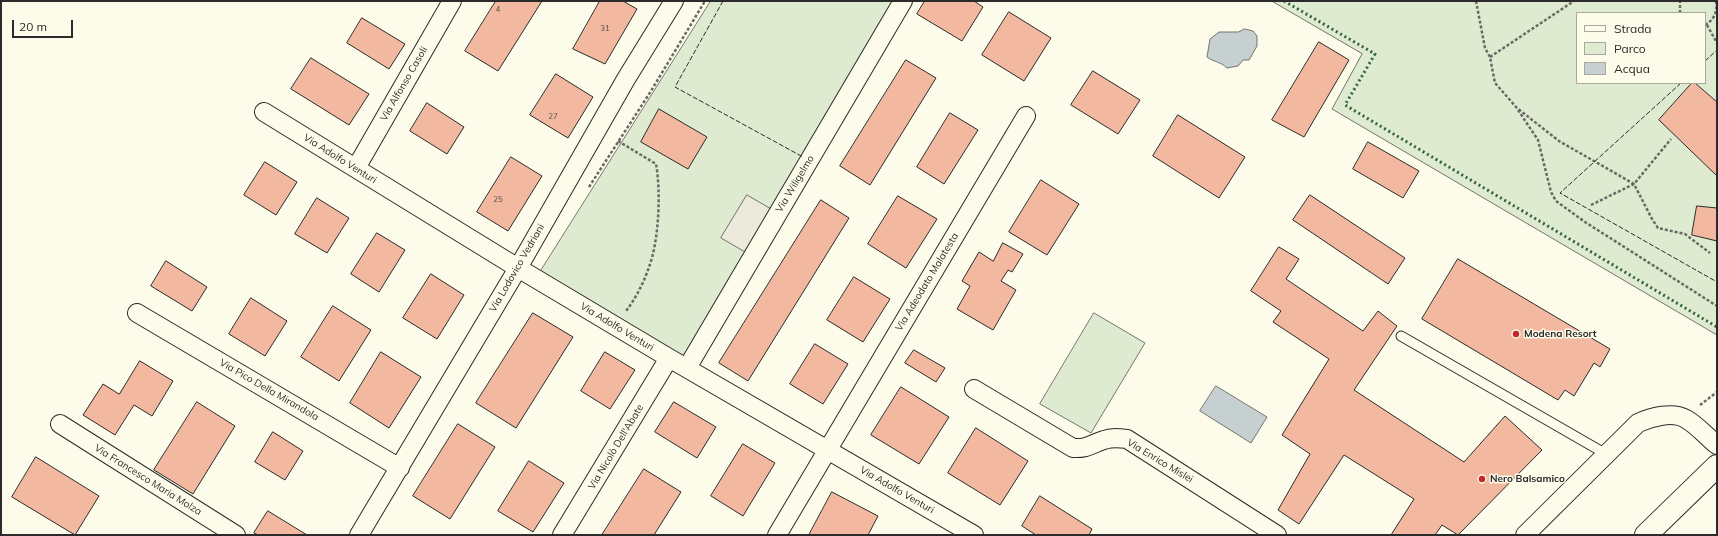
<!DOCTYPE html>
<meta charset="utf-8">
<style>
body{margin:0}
#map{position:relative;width:1718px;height:536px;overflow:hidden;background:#fdfbea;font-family:Mulish,sans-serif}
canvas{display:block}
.frame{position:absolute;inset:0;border:2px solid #2b2b2b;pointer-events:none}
.legend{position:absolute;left:1576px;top:12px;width:130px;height:72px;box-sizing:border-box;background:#fdfbea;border:1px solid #a9a89e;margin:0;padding:5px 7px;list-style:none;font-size:12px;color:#2b2b2b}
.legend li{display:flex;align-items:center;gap:8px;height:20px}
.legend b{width:20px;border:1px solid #a9a89e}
.scale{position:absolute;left:12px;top:20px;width:61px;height:18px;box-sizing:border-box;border:2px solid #2b2b2b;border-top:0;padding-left:5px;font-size:12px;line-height:14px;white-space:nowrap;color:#2b2b2b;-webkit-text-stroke:3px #fdfbea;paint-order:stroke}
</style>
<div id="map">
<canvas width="1718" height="536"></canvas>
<div class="frame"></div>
<ul class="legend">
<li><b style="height:5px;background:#fdfbea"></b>Strada</li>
<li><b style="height:11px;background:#deebd1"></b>Parco</li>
<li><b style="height:11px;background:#c7d0d0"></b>Acqua</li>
</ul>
<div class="scale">20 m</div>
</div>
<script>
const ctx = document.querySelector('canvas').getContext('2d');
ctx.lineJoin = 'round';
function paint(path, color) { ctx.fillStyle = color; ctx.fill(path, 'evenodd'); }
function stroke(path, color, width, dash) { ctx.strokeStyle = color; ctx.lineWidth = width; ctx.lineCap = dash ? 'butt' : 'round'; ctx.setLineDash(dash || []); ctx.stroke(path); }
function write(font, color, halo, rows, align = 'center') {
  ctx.font = font + ' Mulish,sans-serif'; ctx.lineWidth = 3; ctx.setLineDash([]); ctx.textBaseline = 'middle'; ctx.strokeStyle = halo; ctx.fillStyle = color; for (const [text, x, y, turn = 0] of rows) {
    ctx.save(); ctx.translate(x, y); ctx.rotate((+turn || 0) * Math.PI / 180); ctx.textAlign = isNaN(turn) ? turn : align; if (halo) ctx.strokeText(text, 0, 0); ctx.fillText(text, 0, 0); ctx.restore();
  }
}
const green = new Path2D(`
 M 711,1 L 902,1 L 686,368 L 537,277 Z
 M 1272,1 L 1717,1 L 1717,335 L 1332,109 L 1362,54 ZM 1577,13 L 1705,13 L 1705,83 L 1577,83 Z
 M 1094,313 L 1145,343 L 1091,433 L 1040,404 Z`);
paint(green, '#deebd1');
stroke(green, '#74746e', 1);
const parking = new Path2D(`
 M 747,195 L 778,213 L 752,256 L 721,238 Z`);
paint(parking, '#eceadb');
stroke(parking, '#74746e', 1);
const water = new Path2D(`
 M 1245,29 L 1253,31 L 1257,36 L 1257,46 L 1249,60 L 1243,60 L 1238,66 L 1227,68 C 1221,62 1214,62 1207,57 L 1210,39 L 1219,32 L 1238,32 Z
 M 1216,386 L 1267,417 L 1251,443 L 1200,411 Z`);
paint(water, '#c7d0d0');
stroke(water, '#74746e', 1);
const building = new Path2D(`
 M 496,1 L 542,1 L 498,71 L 465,51 Z
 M 600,1 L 623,1 L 637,9 L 605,64 L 573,49 Z
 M 925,1 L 974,1 L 983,7 L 962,41 L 917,14 Z
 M 1009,12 L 1051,38 L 1024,81 L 982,55 Z
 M 362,18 L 405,44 L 389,69 L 347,43 Z
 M 1319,42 L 1349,60 L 1304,137 L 1272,120 Z
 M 311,58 L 369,94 L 349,125 L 291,89 Z
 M 906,60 L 936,78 L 870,185 L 840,166 Z
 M 1093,71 L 1140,100 L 1118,134 L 1071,105 Z
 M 556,74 L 593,97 L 568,138 L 530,115 Z
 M 1692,83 L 1695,83 L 1717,102 L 1717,176 L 1659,120 Z
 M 427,103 L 464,127 L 447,154 L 410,131 Z
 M 659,109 L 707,137 L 688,169 L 641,142 Z
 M 950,113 L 978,130 L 944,184 L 917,167 Z
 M 1178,115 L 1245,157 L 1219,198 L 1153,156 Z
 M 1368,142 L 1419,171 L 1403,198 L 1353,169 Z
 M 511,157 L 542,176 L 508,231 L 477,212 Z
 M 265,162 L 297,182 L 276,215 L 244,195 Z
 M 1041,180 L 1079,204 L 1047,255 L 1009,232 Z
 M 1310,195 L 1405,258 L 1388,284 L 1293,220 Z
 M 898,196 L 937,219 L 906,268 L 868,244 Z
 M 317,198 L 349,218 L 327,253 L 295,234 Z
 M 821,200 L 849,218 L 748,381 L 719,363 Z
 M 1697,206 L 1717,208 L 1717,241 L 1692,235 Z
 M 377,233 L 405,250 L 379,292 L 351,274 Z
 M 1003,243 L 1023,254 L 1012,272 L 1008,270 L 1001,281 L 1016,290 L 993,330 L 957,309 L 970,286 L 962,281 L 979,252 L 993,261 Z
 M 1279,247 L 1299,259 L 1286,279 L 1363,331 L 1378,311 L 1397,326 L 1354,390 L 1464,462 L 1505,416 L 1542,450 L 1458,535 L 1442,525 L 1435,535 L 1391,535 L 1414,499 L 1344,455 L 1299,524 L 1278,510 L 1310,454 L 1282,435 L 1329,359 L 1273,322 L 1281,311 L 1251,291 Z
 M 1458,259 L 1610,349 L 1600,367 L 1594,363 L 1574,396 L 1565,390 L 1558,400 L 1422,319 Z
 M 166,261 L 207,287 L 192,311 L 151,286 Z
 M 431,274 L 464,295 L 437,339 L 403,318 Z
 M 854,277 L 890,299 L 863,342 L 827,320 Z
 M 251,298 L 287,321 L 265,356 L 229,334 Z
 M 333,306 L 371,330 L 339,381 L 301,357 Z
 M 533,313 L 573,337 L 516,428 L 476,403 Z
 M 815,344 L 848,364 L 823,404 L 790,384 Z
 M 914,350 L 945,368 L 936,382 L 905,363 Z
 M 381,352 L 421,377 L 389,428 L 350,403 Z
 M 605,352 L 635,370 L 610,409 L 581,391 Z
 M 140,361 L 173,381 L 152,416 L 134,405 L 115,435 L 83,415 L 103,384 L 119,394 Z
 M 901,387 L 949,417 L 919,464 L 871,435 Z
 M 197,402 L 235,426 L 193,494 L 154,470 Z
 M 674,402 L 716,427 L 697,458 L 655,432 Z
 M 458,424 L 495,447 L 450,519 L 413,496 Z
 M 976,428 L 1028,461 L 1000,505 L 948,473 Z
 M 273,432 L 303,451 L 285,480 L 255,462 Z
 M 743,444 L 775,463 L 743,516 L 711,496 Z
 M 36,457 L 99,496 L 75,535 L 12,497 Z
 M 529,461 L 564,483 L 533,532 L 498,511 Z
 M 644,469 L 681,492 L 654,535 L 602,535 Z
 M 832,492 L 878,516 L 868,535 L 809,535 Z
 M 1040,496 L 1092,529 L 1089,535 L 1036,535 L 1022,526 Z
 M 268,511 L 307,535 L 258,535 L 254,533 Z`);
paint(building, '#f2b8a0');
stroke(building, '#2b2b2b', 1);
const service = new Path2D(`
 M 1401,336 L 1606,454`);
const minor = new Path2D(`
 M 264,112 L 518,268 L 669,358 L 974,535
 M 356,168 L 452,1
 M 137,313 L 400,468
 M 687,368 L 903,1
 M 974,389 L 1073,448 C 1088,449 1091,444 1104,440 C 1112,437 1119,438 1127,439 L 1277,535
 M 60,424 L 236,535
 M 359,535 L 518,268 L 626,79 L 674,1
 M 562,535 L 669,358
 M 777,535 L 1026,116
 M 1525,535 L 1638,423 C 1651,417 1673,411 1686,419 C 1697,425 1707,437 1717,445`);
const secondary = new Path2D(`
 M 1646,535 L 1717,466`);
stroke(service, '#2b2b2b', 11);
stroke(minor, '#2b2b2b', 20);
stroke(secondary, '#2b2b2b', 24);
stroke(new Path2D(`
 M 1476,1 L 1485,48 L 1490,57 L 1495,83 L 1517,108 L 1559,141 L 1634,184 L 1652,219 L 1658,228 L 1685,234 L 1710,253
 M 1680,13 L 1680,1
 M 1705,25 C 1714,20 1718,11 1716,1
 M 1707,25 L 1717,43
 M 1490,57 L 1574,1
 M 1518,110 L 1538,140 L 1551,192 L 1556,201 L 1585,222 L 1717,306
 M 618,141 L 656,164 C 661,191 659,241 649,267 C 644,282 636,298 626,311
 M 589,187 L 651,91 L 705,1
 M 1591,205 L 1634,184 L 1671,139
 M 1700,405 L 1717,392`), '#6a6964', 2.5, [3, 2]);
stroke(service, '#fdfbea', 9);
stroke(minor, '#fdfbea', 18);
stroke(secondary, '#fdfbea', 22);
stroke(new Path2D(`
 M 1284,1 L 1375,54 L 1345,105 L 1717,327`), '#34623c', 3, [2, 3]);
stroke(new Path2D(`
 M 723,1 L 675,87 L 803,157
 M 1705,61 L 1717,50
 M 1681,83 L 1560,193 L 1717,282`), '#2b2b2b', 1, [5, 2]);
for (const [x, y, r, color] of [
 [1516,334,4,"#c62828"],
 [1482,479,4,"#c62828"]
]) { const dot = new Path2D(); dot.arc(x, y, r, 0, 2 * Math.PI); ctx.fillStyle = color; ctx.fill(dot); stroke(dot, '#fdfbea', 1.5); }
write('8px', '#5d4e48', null, [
 ["4",498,10],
 ["31",605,29],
 ["27",553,117],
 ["25",498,200]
]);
write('10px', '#2b2b2b', '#fdfbea', [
 ["Via Alfonso Casoli",404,84,-60],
 ["Via Adolfo Venturi",340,159,32],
 ["Via Wiligelmo",795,184,-59],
 ["Via Lodovico Vedriani",517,268,-60],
 ["Via Adeodato Malatesta",927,282,-59],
 ["Via Adolfo Venturi",617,327,31],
 ["Via Pico Della Mirandola",269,390,30],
 ["Via Nicolò Dell'Abate",616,447,-59],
 ["Via Enrico Mislei",1160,461,31],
 ["Via Francesco Maria Molza",148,480,32],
 ["Via Adolfo Venturi",897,490,30]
]);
write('bold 10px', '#2b2b2b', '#fdfbea', [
 ["Modena Resort",1524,334],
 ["Nero Balsamico",1490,479]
], 'left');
</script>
